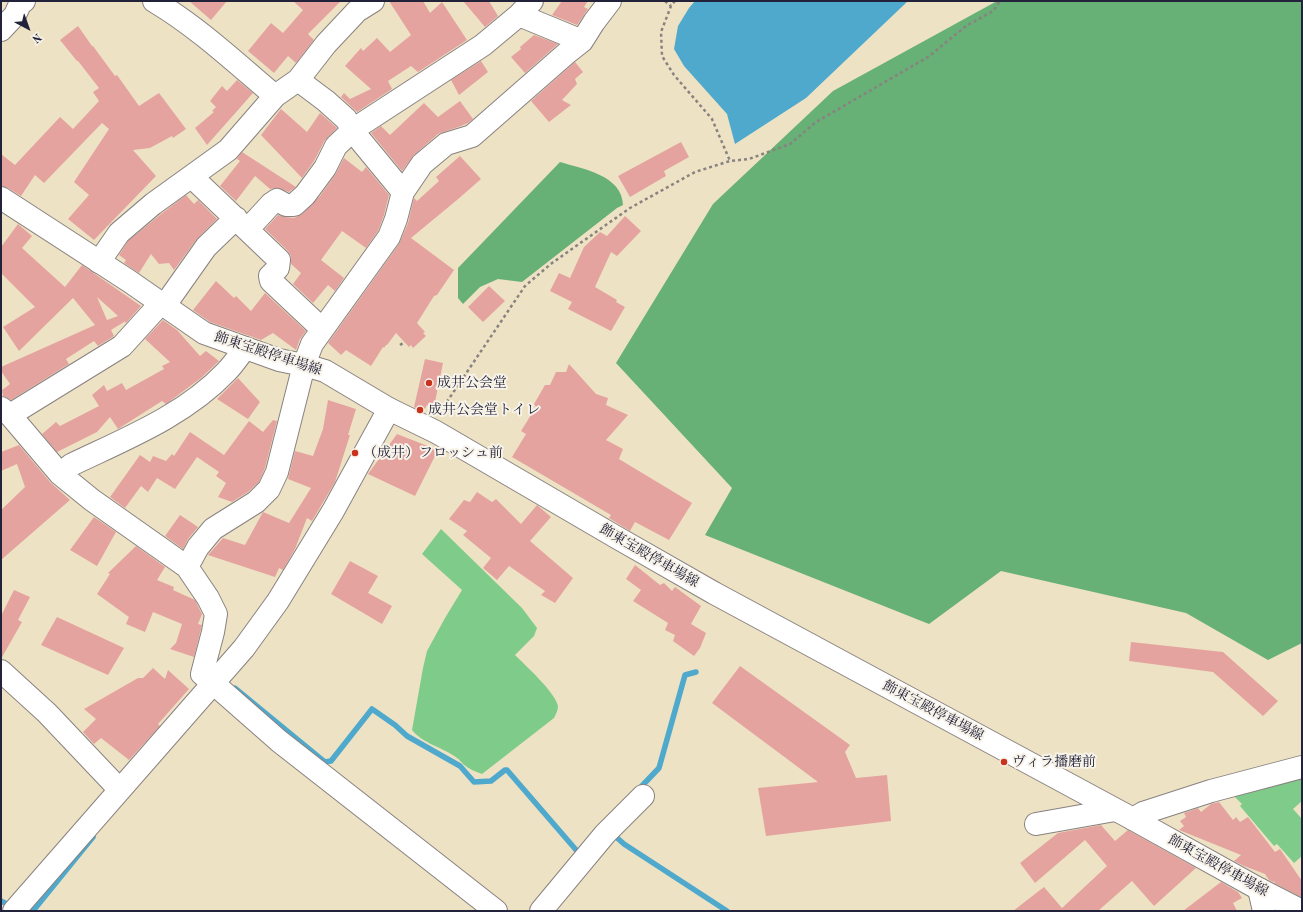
<!DOCTYPE html>
<meta charset="utf-8">
<style>
body{margin:0}
#map{position:relative;width:1303px;height:912px;overflow:hidden;background:#eee2c4;font-family:"Old Standard TT",serif}
canvas{display:block}
.frame{position:absolute;inset:0;border:2px solid #22223b;pointer-events:none}
.north{position:absolute;left:8px;top:8px;width:40px;height:40px;-webkit-text-stroke:3px #f7f3e8;paint-order:stroke;rotate:139deg;font-size:11px;font-weight:700;line-height:16px;text-align:center;color:#22223b}
.north::after{content:'';display:block;margin:auto;width:14px;height:18px;background:#22223b;clip-path:polygon(50% 0,100% 100%,50% 72%,0 100%)}
</style>
<div id="map">
<canvas width="1303" height="912"></canvas>
<div class="frame"></div>
<div class="north">N</div>
</div>
<script>
const ctx = document.querySelector('canvas').getContext('2d');
ctx.lineJoin = 'round';
function paint(path, color) { ctx.fillStyle = color; ctx.fill(path, 'evenodd'); }
function stroke(path, color, width, dash) { ctx.strokeStyle = color; ctx.lineWidth = width; ctx.lineCap = dash ? 'butt' : 'round'; ctx.setLineDash(dash || []); ctx.stroke(path); }
function write(font, color, halo, rows, align = 'center') {
  ctx.font = font + ' "Old Standard TT","Noto Serif JP",serif'; ctx.lineWidth = 4; ctx.setLineDash([]); ctx.textBaseline = 'middle'; ctx.strokeStyle = halo; ctx.fillStyle = color; for (const [text, x, y, turn = 0] of rows) {
    ctx.save(); ctx.translate(x, y); ctx.rotate((+turn || 0) * Math.PI / 180); ctx.textAlign = isNaN(turn) ? turn : align; if (halo) ctx.strokeText(text, 0, 0); ctx.fillText(text, 0, 0); ctx.restore();
  }
}
paint(new Path2D(`
 M 441,529 L 522,608 L 537,628 L 534,636 L 515,655 C 526,666 555,692 558,706 C 558,710 556,714 554,718 L 482,774 C 476,772 469,769 463,764 C 461,762 459,759 457,758 C 443,747 423,744 412,730 L 423,668 L 427,651 L 445,618 L 462,590 L 422,554 Z
 M 1302,774 L 1302,801 L 1293,809 L 1302,819 L 1302,856 L 1294,863 L 1277,844 L 1274,846 L 1240,806 L 1242,804 L 1230,792 Z`), '#7fcc8a');
paint(new Path2D(`
 M 997,1 L 1302,1 L 1302,643 L 1268,660 L 1186,613 L 1001,571 L 929,624 L 705,535 L 732,488 L 616,363 L 713,204 L 833,91 Z
 M 560,162 C 583,169 622,175 623,205 L 617,208 L 522,282 L 498,279 L 480,287 L 463,304 L 458,298 L 458,268 Z`), '#67b076');
paint(new Path2D(`
 M 695,1 L 908,1 L 806,98 L 735,144 L 727,114 L 684,66 L 674,49 L 678,26 L 689,8 Z`), '#4ea9cc');
stroke(new Path2D(`
 M 229,690 L 235,688 L 325,762 L 331,761 L 372,709 L 395,725 L 407,736 L 460,766 L 474,782 L 491,781 L 505,770 L 507,770 L 577,851 L 582,854
 M 638,790 L 659,768 L 685,675 L 696,672
 M 615,836 L 624,844 L 727,911
 M 1,901 L 12,907
 M 33,911 L 93,837`), '#4ea9cc', 5.5);
paint(new Path2D(`
 M 189,1 L 227,1 L 211,20 Z
 M 293,1 L 341,1 L 308,34 L 314,40 L 296,63 L 288,56 L 274,73 L 248,51 L 271,23 L 283,33 L 303,10 Z
 M 389,1 L 423,1 L 430,13 L 442,2 L 467,40 L 418,72 L 411,66 L 385,83 L 388,81 L 392,89 L 357,112 L 341,97 L 344,93 L 350,99 L 371,89 L 345,66 L 361,48 L 363,51 L 377,38 L 390,52 L 411,35 Z
 M 463,1 L 489,1 L 498,16 L 485,27 Z
 M 562,1 L 588,1 L 584,7 L 588,9 L 577,25 L 552,15 Z
 M 78,26 L 92,46 L 93,46 L 115,76 L 117,75 L 139,106 L 159,93 L 186,129 L 173,138 L 172,136 L 150,148 L 133,150 L 156,176 L 94,240 L 68,219 L 89,195 L 74,182 L 109,129 L 102,123 L 44,183 L 35,175 L 21,196 L 8,188 L 1,186 L 1,154 L 15,165 L 60,117 L 73,129 L 99,101 L 93,92 L 99,88 L 78,61 L 77,61 L 60,40 Z
 M 534,35 L 558,44 L 525,73 L 511,57 L 521,49 L 520,47 Z
 M 481,61 L 488,72 L 459,95 L 451,80 Z
 M 575,62 L 583,72 L 575,79 L 577,84 L 562,100 L 571,105 L 549,122 L 531,101 Z
 M 237,80 L 253,93 L 207,145 L 195,128 L 214,112 L 212,111 L 216,107 L 210,101 L 222,86 L 227,91 Z
 M 460,101 L 473,119 L 468,123 L 461,126 L 438,134 L 414,155 L 402,171 L 371,133 L 381,126 L 390,135 L 424,103 L 438,117 Z
 M 281,109 L 307,132 L 320,113 L 337,128 L 325,140 L 314,161 L 302,178 L 261,135 Z
 M 681,142 L 689,157 L 664,171 L 666,176 L 630,197 L 618,176 Z
 M 242,152 L 296,187 L 289,192 L 277,188 L 270,189 L 255,176 L 236,201 L 220,186 L 240,161 L 237,159 Z
 M 460,156 L 481,179 L 457,200 L 411,238 L 454,270 L 437,295 L 434,296 L 417,323 L 425,332 L 423,333 L 426,336 L 413,348 L 411,345 L 409,347 L 396,333 L 387,345 L 386,345 L 384,348 L 383,347 L 371,366 L 346,350 L 341,355 L 328,343 L 399,244 L 408,223 L 414,198 L 417,201 L 439,181 L 436,177 Z
 M 344,158 L 362,172 L 366,167 L 389,195 L 384,215 L 378,231 L 366,248 L 342,231 L 321,260 L 344,278 L 335,291 L 328,285 L 313,303 L 293,284 L 301,273 L 291,264 L 291,256 L 288,251 L 265,229 L 278,215 L 286,217 L 294,218 L 302,214 L 320,196 L 335,175 Z
 M 186,195 L 194,204 L 198,200 L 217,219 L 196,240 L 174,270 L 169,263 L 159,264 L 151,254 L 139,273 L 124,263 L 126,260 L 119,255 L 128,241 L 161,214 Z
 M 625,216 L 641,231 L 617,256 L 611,252 L 595,287 L 617,300 L 616,302 L 625,307 L 611,331 L 568,309 L 572,302 L 550,291 L 559,273 L 570,278 L 584,247 L 600,232 L 607,236 Z
 M 18,224 L 32,236 L 22,248 L 65,287 L 82,265 L 141,306 L 126,323 L 124,321 L 124,322 L 111,330 L 114,336 L 98,346 L 94,341 L 66,359 L 69,364 L 11,400 L 3,396 L 2,390 L 10,384 L 1,371 L 1,367 L 95,325 L 73,298 L 19,351 L 3,327 L 35,307 L 1,273 L 1,247 ZM 97,297 L 118,316 L 107,320 Z
 M 216,281 L 234,298 L 236,296 L 251,311 L 265,293 L 306,331 L 300,339 L 296,350 L 273,333 L 261,340 L 210,322 L 193,310 Z
 M 489,286 L 505,301 L 483,322 L 468,307 Z
 M 163,320 L 177,330 L 200,356 L 206,351 L 219,361 L 201,378 L 166,404 L 162,401 L 118,429 L 110,417 L 97,432 L 57,452 L 42,434 L 56,422 L 60,426 L 99,406 L 92,395 L 104,385 L 107,391 L 122,383 L 126,390 L 164,369 L 162,366 L 170,362 L 145,339 Z
 M 425,359 L 443,363 L 434,407 L 427,405 L 423,412 L 414,407 Z
 M 569,364 L 596,394 L 608,398 L 606,405 L 628,415 L 606,440 L 623,449 L 619,459 L 692,503 L 669,540 L 635,522 L 630,531 L 609,518 L 611,515 L 512,457 L 526,434 L 521,431 L 536,407 L 534,404 L 545,385 L 550,385 L 556,372 L 566,372 Z
 M 238,378 L 260,402 L 248,419 L 217,399 Z
 M 328,400 L 356,409 L 348,435 L 350,435 L 335,482 L 312,521 L 307,518 L 295,549 L 283,570 L 279,568 L 275,577 L 208,555 L 223,538 L 245,545 L 263,512 L 289,523 L 311,488 L 288,479 L 295,451 L 313,456 L 323,429 Z
 M 273,420 L 277,421 L 265,468 L 259,482 L 248,492 L 232,502 L 218,497 L 226,483 L 216,476 L 219,472 L 197,457 L 175,489 L 157,478 L 148,492 L 141,486 L 125,508 L 110,497 L 140,455 L 150,462 L 153,456 L 166,461 L 172,454 L 174,456 L 190,432 L 224,455 L 249,421 L 263,432 Z
 M 397,434 L 438,450 L 415,496 L 368,474 Z
 M 19,445 L 50,482 L 70,500 L 1,560 L 1,510 L 25,487 L 17,464 L 1,471 L 1,452 Z
 M 477,492 L 492,502 L 496,499 L 521,524 L 537,505 L 551,517 L 530,541 L 573,578 L 555,603 L 541,595 L 545,591 L 509,566 L 497,580 L 483,568 L 491,558 L 463,535 L 467,531 L 449,519 L 464,500 L 470,502 Z
 M 180,515 L 198,527 L 188,539 L 183,549 L 165,536 Z
 M 94,517 L 116,532 L 97,566 L 70,550 Z
 M 136,546 L 165,567 L 157,580 L 174,587 L 173,590 L 195,600 L 202,614 L 198,624 L 202,625 L 194,657 L 170,649 L 176,643 L 182,624 L 153,612 L 145,632 L 126,624 L 129,617 L 97,594 L 110,574 L 108,573 Z
 M 350,561 L 378,576 L 368,593 L 392,606 L 382,624 L 331,594 Z
 M 635,565 L 660,585 L 664,583 L 672,591 L 675,587 L 701,606 L 691,624 L 706,633 L 700,648 L 694,656 L 673,641 L 675,635 L 665,630 L 668,623 L 633,601 L 641,590 L 626,579 Z
 M 14,590 L 30,597 L 18,620 L 22,622 L 1,659 L 1,616 Z
 M 57,617 L 124,648 L 108,675 L 41,645 Z
 M 1131,642 L 1223,652 L 1278,701 L 1263,716 L 1213,672 L 1129,661 Z
 M 740,666 L 850,745 L 845,752 L 856,778 L 887,775 L 891,821 L 766,836 L 758,788 L 818,782 L 712,703 Z
 M 153,668 L 165,679 L 168,670 L 189,689 L 158,724 L 160,726 L 129,760 L 101,738 L 94,744 L 83,732 L 96,719 L 84,709 L 138,678 L 143,678 Z
 M 1219,802 L 1233,820 L 1236,817 L 1240,822 L 1248,817 L 1275,852 L 1280,849 L 1302,881 L 1301,897 L 1274,883 L 1275,881 L 1273,882 L 1269,880 L 1265,874 L 1244,866 L 1234,861 L 1241,855 L 1179,830 L 1184,826 L 1180,821 L 1186,817 L 1184,813 L 1198,808 L 1201,812 L 1211,804 Z
 M 1101,825 L 1115,841 L 1128,830 L 1196,868 L 1154,906 L 1132,881 L 1098,911 L 1013,911 L 1044,887 L 1062,908 L 1107,866 L 1085,840 L 1035,883 L 1020,863 L 1058,833 Z
 M 1221,882 L 1238,892 L 1242,898 L 1233,903 L 1237,911 L 1183,911 Z`), '#e5a3a0');
const minor = new Path2D(`
 M 154,1 C 199,28 236,63 275,96
 M 519,15 L 582,41
 M 1,30 L 15,15 L 20,4 L 24,1
 M 298,80 L 326,101 L 346,119 L 356,135 L 403,192
 M 192,177 L 279,260 L 278,268 L 270,276 L 271,281 L 322,329
 M 248,229 L 271,204 L 277,200 L 286,205 L 294,205 L 305,195 L 325,168 L 336,146 L 354,129 L 483,45 L 519,15 L 532,1
 M 99,262 L 119,233 L 153,204 L 228,150 L 275,96 L 298,80 L 326,44 L 357,11 L 373,1
 M 165,305 L 206,247 L 236,218
 M 1,408 L 10,415 L 60,474 L 92,500 L 187,567 L 208,598 L 216,614 L 213,632 L 202,674 L 213,683 L 279,741 L 496,911
 M 10,415 L 122,346 L 161,303
 M 60,474 L 71,465 C 125,439 184,416 226,372 C 233,365 239,356 245,348
 M 187,567 L 198,547 L 213,529 L 256,502 L 269,489 L 277,472 L 304,365 L 312,344 L 389,237 L 396,219 L 403,192 L 422,164 L 446,144 L 472,136 L 568,52 L 582,41 L 594,22 L 610,1
 M 1,671 L 47,713 L 120,790
 M 1133,819 L 1143,813 L 1211,791 L 1302,767
 M 1036,824 L 1115,810
 M 1259,889 L 1264,911
 M 14,911 L 244,648 L 278,601 L 333,511 L 389,409
 M 541,911 L 605,834 L 643,796`);
const major = new Path2D(`
 M 1,198 L 129,281 L 204,333 L 279,360 L 308,366 L 325,371 L 389,409 L 436,432 L 616,537 L 714,593 L 1133,819 L 1259,889 L 1302,911`);
stroke(minor, '#888280', 24);
stroke(major, '#888280', 24);
stroke(new Path2D(`
 M 665,1 L 671,6
 M 675,1 L 671,6 L 661,32 L 662,56 L 674,75 L 712,119 L 730,161
 M 400,345 L 403,343
 M 440,412 L 525,286 L 552,263 L 630,208 L 695,172 L 730,161 L 749,159 L 790,144 L 816,122 L 928,57 L 966,26 L 993,11 L 1000,1`), '#888280', 2.5, [3, 3]);
stroke(minor, '#fff', 22);
stroke(major, '#fff', 22);
for (const [x, y, r, color] of [
 [429,383,4,"#c8321e"],
 [420,410,4,"#c8321e"],
 [355,453,4,"#c8321e"],
 [1004,762,4,"#c8321e"]
]) { const dot = new Path2D(); dot.arc(x, y, r, 0, 2 * Math.PI); ctx.fillStyle = color; ctx.fill(dot); stroke(dot, '#f7f3e8', 1.5); }
write('14px', '#22223b', '#f7f3e8', [
 ["飾東宝殿停車場線",268,354,18],
 ["飾東宝殿停車場線",649,556,30],
 ["飾東宝殿停車場線",933,711,28],
 ["飾東宝殿停車場線",1218,866,29]
]);
write('14px', '#22223b', '#f7f3e8', [
 ["成井公会堂",437,383],
 ["成井公会堂トイレ",428,410],
 ["（成井）フロッシュ前",363,453],
 ["ヴィラ播磨前",1012,762]
], 'left');
</script>
